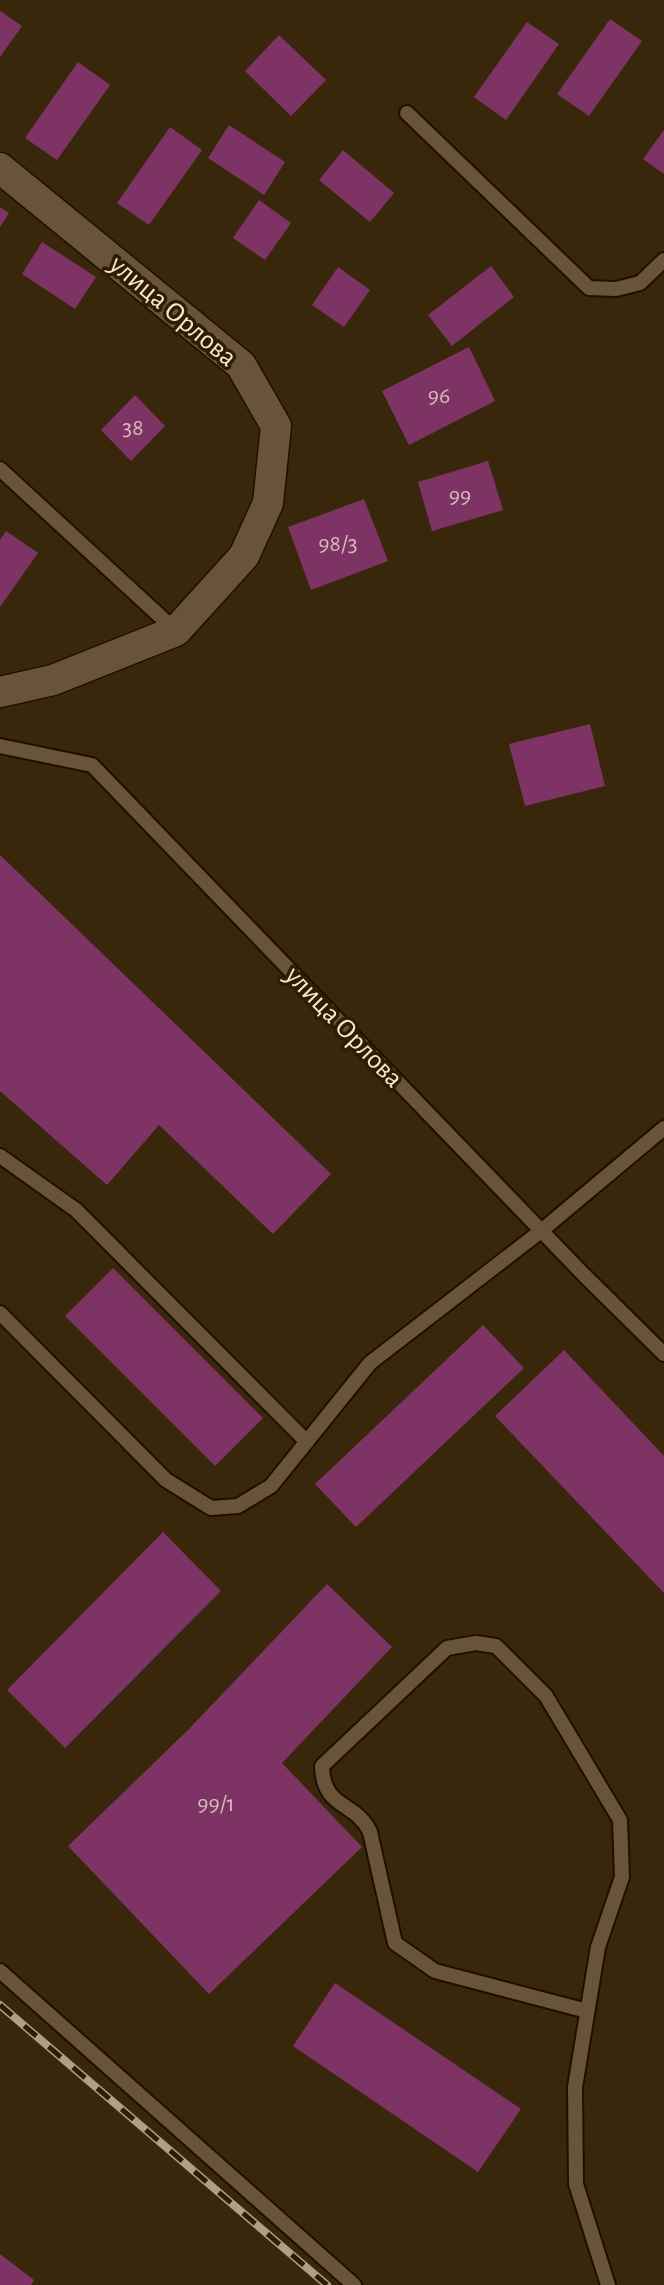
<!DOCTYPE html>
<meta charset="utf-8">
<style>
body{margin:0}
canvas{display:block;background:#39270b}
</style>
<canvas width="664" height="2285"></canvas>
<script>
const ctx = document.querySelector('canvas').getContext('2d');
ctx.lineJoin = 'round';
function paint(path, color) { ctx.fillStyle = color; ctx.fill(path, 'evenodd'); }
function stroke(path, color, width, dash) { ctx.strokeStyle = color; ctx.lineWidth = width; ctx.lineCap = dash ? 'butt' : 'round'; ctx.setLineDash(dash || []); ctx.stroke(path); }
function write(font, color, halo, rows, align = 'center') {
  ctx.font = font + ' "Alegreya Sans",sans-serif'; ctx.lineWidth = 7; ctx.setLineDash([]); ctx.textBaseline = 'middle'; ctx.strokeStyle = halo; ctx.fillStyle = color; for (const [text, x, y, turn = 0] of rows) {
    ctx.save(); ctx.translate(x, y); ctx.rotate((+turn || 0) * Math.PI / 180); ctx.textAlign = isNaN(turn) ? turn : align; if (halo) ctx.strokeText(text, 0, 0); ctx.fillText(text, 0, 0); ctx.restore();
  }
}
paint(new Path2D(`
 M 0,11 L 22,26 L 0,57 Z
 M 610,19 L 642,41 L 589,116 L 557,94 Z
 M 527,22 L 559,44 L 506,120 L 474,97 Z
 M 279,35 L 326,80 L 291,116 L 245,71 Z
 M 78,62 L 110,85 L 57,160 L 25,138 Z
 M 229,125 L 285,162 L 264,195 L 208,158 Z
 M 170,127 L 202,150 L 149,225 L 117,203 Z
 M 664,130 L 664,174 L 643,159 Z
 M 343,150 L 394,193 L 370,222 L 319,180 Z
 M 259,200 L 291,223 L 265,260 L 233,238 Z
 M 0,207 L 9,213 L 0,227 Z
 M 42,242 L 96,277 L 75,309 L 22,274 Z
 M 491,266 L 514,297 L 452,346 L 428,315 Z
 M 338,267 L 370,290 L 344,327 L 312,305 Z
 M 469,347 L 495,401 L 409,445 L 382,391 Z
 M 135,395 L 165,426 L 131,461 L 101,430 Z
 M 488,461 L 503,510 L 432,531 L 418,482 Z
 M 364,499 L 388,561 L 311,590 L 288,527 Z
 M 6,531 L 38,553 L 0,607 L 0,540 Z
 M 590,724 L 605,786 L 525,806 L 509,744 Z
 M 0,855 L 331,1174 L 273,1234 L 159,1125 L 107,1185 L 0,1091 Z
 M 113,1268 L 263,1418 L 215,1466 L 65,1316 Z
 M 483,1325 L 524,1368 L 356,1527 L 315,1484 Z
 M 564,1350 L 664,1456 L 664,1593 L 495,1416 Z
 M 163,1532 L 221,1591 L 65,1748 L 7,1690 Z
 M 327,1584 L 392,1647 L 282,1763 L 362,1847 L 209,1994 L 68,1846 L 188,1730 Z
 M 335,1983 L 521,2109 L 478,2172 L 293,2046 Z
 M 0,2254 L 34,2280 L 31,2285 L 0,2285 Z`), '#7d3464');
const service = new Path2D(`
 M 407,113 L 589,288 L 616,289 L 640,283 L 664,260
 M 0,469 L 176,631
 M 0,746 L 92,765 L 584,1275 L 664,1354
 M 0,1156 L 76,1210 L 307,1442
 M 0,1313 L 166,1480 L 211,1508 L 238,1506 L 271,1486 L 370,1363 L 541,1231 L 664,1128
 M 0,1971 L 354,2285
 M 587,2011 L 435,1971 L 395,1943 L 370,1832 C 356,1801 323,1810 322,1766 L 447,1648 L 476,1643 L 496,1646 L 546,1696 L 620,1820 L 622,1877 L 598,1947 L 575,2087 L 576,2184 L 608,2285`);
const minor = new Path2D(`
 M 0,168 L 241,365 L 276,426 L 268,503 L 244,556 L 176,631 L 53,680 L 0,692`);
stroke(service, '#1e1000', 18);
stroke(minor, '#1e1000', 33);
stroke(service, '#695439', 14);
stroke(minor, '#695439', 30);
const rail = new Path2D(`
 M 0,2005 L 327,2285`);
stroke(rail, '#ae9f8b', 8);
stroke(rail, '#2f1d02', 5, [16]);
write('24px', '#d6baba', null, [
 ["96",439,396],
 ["38",133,428],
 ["99",460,496],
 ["98/3",338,544],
 ["99/1",216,1804]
]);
write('28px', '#f3e7d7', '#2f1d02', [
 ["улица Орлова",173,311,40],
 ["улица Орлова",344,1027,46]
]);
</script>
